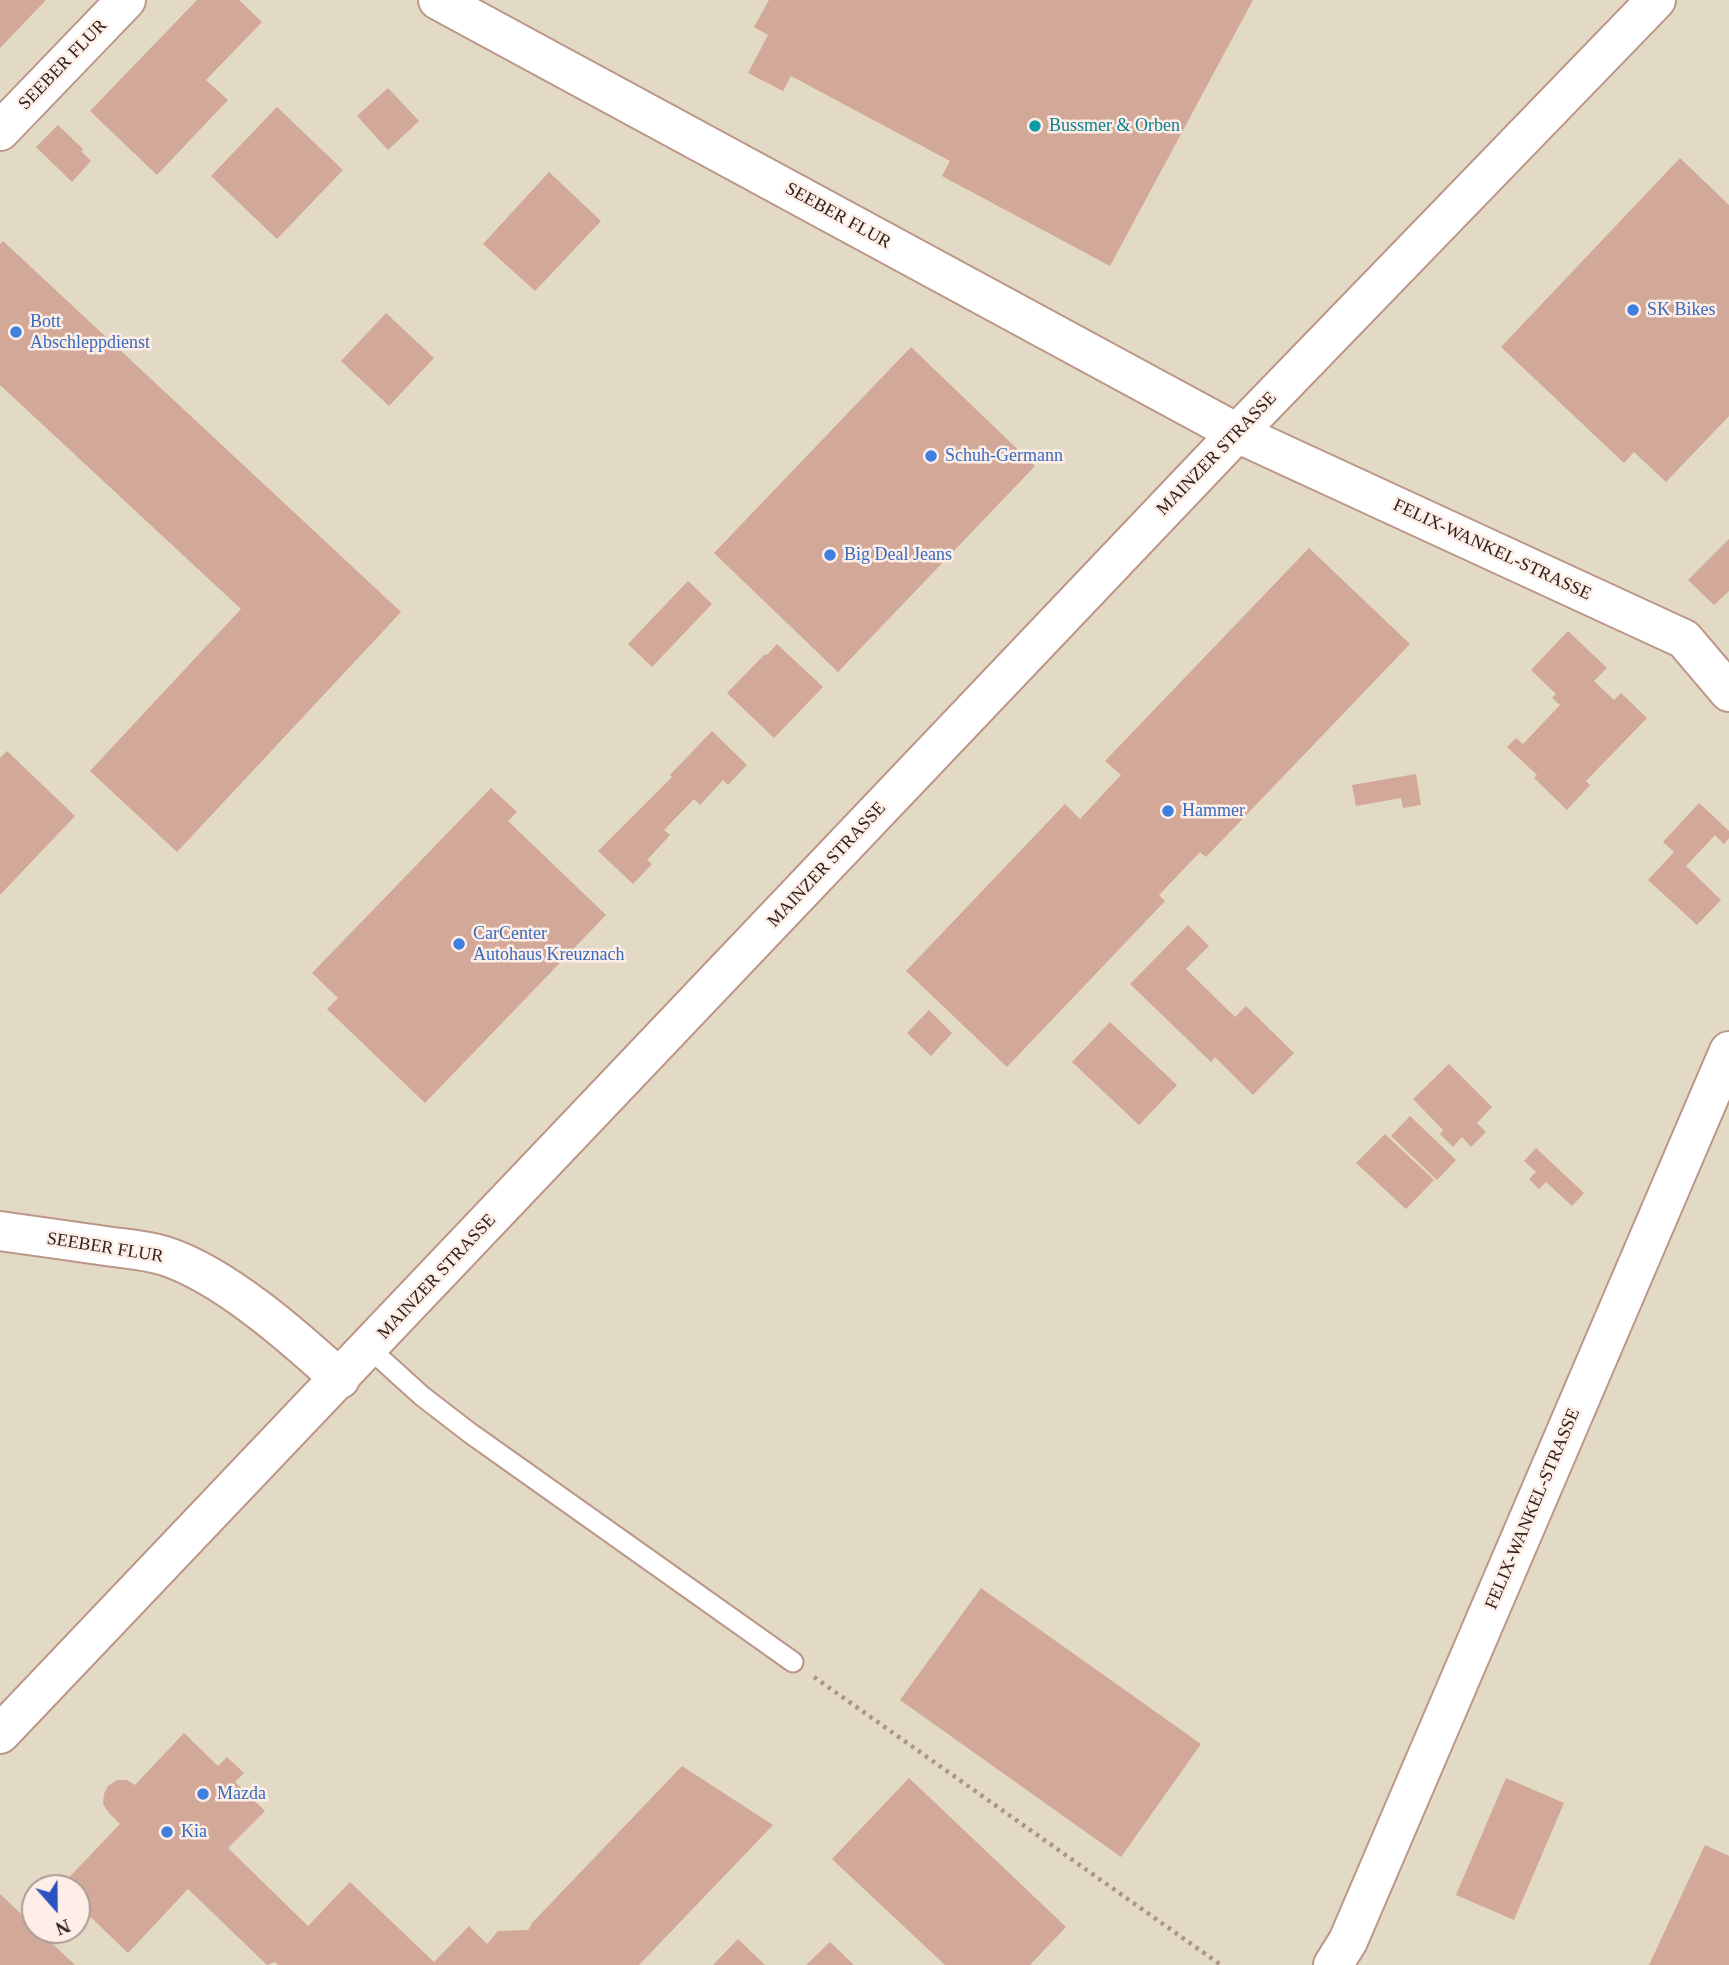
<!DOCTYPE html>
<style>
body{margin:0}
#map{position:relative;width:1729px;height:1965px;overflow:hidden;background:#fcddd0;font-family:"Times New Roman",serif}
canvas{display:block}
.north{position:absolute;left:21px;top:1874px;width:70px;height:70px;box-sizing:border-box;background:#feeee7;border:2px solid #ab9c95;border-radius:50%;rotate:159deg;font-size:19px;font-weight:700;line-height:28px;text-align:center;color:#2f211b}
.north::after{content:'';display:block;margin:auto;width:24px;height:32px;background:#2c52c1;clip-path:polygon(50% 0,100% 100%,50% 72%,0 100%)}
</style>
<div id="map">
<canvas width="1729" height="1965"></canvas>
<div class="north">N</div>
</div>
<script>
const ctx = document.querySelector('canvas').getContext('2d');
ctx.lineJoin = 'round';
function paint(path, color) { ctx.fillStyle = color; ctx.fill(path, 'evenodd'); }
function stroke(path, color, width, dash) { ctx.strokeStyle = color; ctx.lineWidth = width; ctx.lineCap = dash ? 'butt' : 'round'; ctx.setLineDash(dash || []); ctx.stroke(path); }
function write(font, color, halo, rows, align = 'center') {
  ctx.font = font + ' "Times New Roman",serif'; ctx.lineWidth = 5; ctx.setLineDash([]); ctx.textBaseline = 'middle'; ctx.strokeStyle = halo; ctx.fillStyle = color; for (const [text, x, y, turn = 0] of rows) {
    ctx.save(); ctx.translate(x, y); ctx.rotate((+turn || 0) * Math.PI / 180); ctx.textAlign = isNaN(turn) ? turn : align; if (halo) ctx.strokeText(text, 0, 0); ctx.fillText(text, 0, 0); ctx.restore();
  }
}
paint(new Path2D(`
 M 0,0 L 1729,0 L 1729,1965 L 0,1965 ZM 35,1888 L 77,1888 L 77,1930 L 35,1930 Z`), '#e3dac5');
paint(new Path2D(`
 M 0,0 L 46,0 L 0,48 Z
 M 197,0 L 239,0 L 262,22 L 206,80 L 228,100 L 157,175 L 90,111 Z
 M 769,0 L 1253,0 L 1110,266 L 942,176 L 950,161 L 791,76 L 783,91 L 748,73 L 768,35 L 754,27 Z
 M 388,88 L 419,121 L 388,150 L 357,116 Z
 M 277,107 L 343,170 L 277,239 L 211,176 Z
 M 58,125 L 83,149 L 81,151 L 91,161 L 72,182 L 36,147 Z
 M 1680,158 L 1729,205 L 1729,416 L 1666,482 L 1634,452 L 1624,463 L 1501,347 Z
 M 549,172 L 601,221 L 535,291 L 483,244 Z
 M 3,241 L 401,612 L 177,852 L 90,771 L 241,609 L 0,385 L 0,244 Z
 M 386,313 L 434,358 L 389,406 L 341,361 Z
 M 911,347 L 1035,466 L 838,672 L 714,553 Z
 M 1729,539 L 1729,591 L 1714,605 L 1688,580 Z
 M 1309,548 L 1410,644 L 1206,857 L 1200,852 L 1159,895 L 1165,901 L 1007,1067 L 906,971 L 1065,804 L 1080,819 L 1121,775 L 1105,761 Z
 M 688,581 L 712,604 L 652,667 L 628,644 Z
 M 1568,631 L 1607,668 L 1594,681 L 1614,700 L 1621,693 L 1647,718 L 1586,781 L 1590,785 L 1567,810 L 1534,778 L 1537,775 L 1507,747 L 1516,738 L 1523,744 L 1560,705 L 1552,698 L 1556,694 L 1531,670 Z
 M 777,644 L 823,687 L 774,738 L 727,693 L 765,654 L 767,655 Z
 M 712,731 L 747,765 L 728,785 L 723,780 L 700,805 L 694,799 L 664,830 L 670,835 L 647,860 L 652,864 L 633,884 L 598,851 L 672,777 L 670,775 Z
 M 7,751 L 75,816 L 0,895 L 0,758 Z
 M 1416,774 L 1421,805 L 1403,808 L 1401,798 L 1356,806 L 1352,785 Z
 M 491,788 L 517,812 L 508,821 L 606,915 L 425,1103 L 327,1009 L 338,998 L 312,973 Z
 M 1699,803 L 1729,831 L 1729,838 L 1724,844 L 1715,835 L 1686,866 L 1721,900 L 1697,925 L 1648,880 L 1674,852 L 1663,842 Z
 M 1188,925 L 1209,946 L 1186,969 L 1235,1017 L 1246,1006 L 1294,1053 L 1253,1095 L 1215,1057 L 1211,1062 L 1130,984 Z
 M 929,1010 L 952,1033 L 931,1056 L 907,1033 Z
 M 1110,1022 L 1177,1085 L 1139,1125 L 1072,1062 Z
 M 1449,1064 L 1492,1107 L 1477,1123 L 1486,1132 L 1471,1147 L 1462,1137 L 1453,1147 L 1440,1134 L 1443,1130 L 1413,1099 Z
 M 1410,1116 L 1456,1160 L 1437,1180 L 1391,1136 Z
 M 1385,1134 L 1434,1180 L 1406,1209 L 1356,1163 Z
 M 1536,1148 L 1584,1193 L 1572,1206 L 1546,1182 L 1539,1189 L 1529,1179 L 1536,1172 L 1524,1161 Z
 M 981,1588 L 1201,1744 L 1121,1857 L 900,1700 Z
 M 184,1733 L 218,1766 L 227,1757 L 244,1773 L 235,1782 L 265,1811 L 228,1848 L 308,1926 L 350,1882 L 434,1962 L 469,1926 L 487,1944 L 498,1931 L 528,1930 L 532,1923 L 682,1766 L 773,1825 L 639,1965 L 278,1965 L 275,1962 L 267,1965 L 188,1889 L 128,1953 L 77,1904 L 77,1888 L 59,1888 L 120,1824 L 109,1813 L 103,1804 L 104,1794 L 108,1786 L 117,1780 L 127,1780 L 135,1785 Z
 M 909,1778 L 1066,1927 L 1030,1965 L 945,1965 L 832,1859 Z
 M 1506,1778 L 1564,1803 L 1514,1920 L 1456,1895 Z
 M 1705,1845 L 1729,1856 L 1729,1965 L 1649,1965 Z
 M 0,1894 L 35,1927 L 35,1930 L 38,1930 L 75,1965 L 0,1965 Z
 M 738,1939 L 765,1965 L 713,1965 Z
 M 830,1942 L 854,1965 L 806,1965 Z`), '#d2a898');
const service = new Path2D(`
 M 369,1348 L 422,1396 L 470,1433 L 793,1662`);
const minor = new Path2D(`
 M 438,0 L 1237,433 L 1684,639 L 1729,692
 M 0,131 L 126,0
 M 0,1231 C 35,1236 71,1241 106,1246 C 126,1249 146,1250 165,1256 C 224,1275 294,1337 340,1379
 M 0,1734 L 1237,433 L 1656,0
 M 1333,1965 L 1348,1941 L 1729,1051`);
stroke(service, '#bc9789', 23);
stroke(minor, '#bc9789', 42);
stroke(new Path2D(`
 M 814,1677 L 1221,1965`), '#ad948a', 4.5, [3.5, 5]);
stroke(service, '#fff', 19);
stroke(minor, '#fff', 38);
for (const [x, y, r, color] of [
 [1035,126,7,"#0f9aa8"],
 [1633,310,7,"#3f7fe0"],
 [16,332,7,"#3f7fe0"],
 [931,456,7,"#3f7fe0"],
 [830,555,7,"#3f7fe0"],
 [1168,811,7,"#3f7fe0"],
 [459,944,7,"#3f7fe0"],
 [203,1794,7,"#3f7fe0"],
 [167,1832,7,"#3f7fe0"]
]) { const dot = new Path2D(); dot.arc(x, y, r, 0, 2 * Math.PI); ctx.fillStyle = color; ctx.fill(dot); stroke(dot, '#feeee7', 2.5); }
write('18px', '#2f211b', '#feeee7', [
 ["SEEBER FLUR",63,65,-46],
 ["SEEBER FLUR",838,216,29],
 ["MAINZER STRASSE",1217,454,-46],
 ["FELIX-WANKEL-STRASSE",1492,550,25],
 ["MAINZER STRASSE",827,865,-47],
 ["SEEBER FLUR",105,1248,9],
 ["MAINZER STRASSE",437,1277,-47],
 ["FELIX-WANKEL-STRASSE",1533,1509,-67]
]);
write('18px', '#0d838f', '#feeee7', [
 ["Bussmer & Orben",1049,126]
], 'left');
write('18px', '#366cbe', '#feeee7', [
 ["SK Bikes",1647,310],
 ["Bott",30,322],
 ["Abschleppdienst",30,343],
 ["Schuh-Germann",945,456],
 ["Big Deal Jeans",844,555],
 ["Hammer",1182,811],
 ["CarCenter",473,934],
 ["Autohaus Kreuznach",473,955],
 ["Mazda",217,1794],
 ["Kia",181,1832]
], 'left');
</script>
